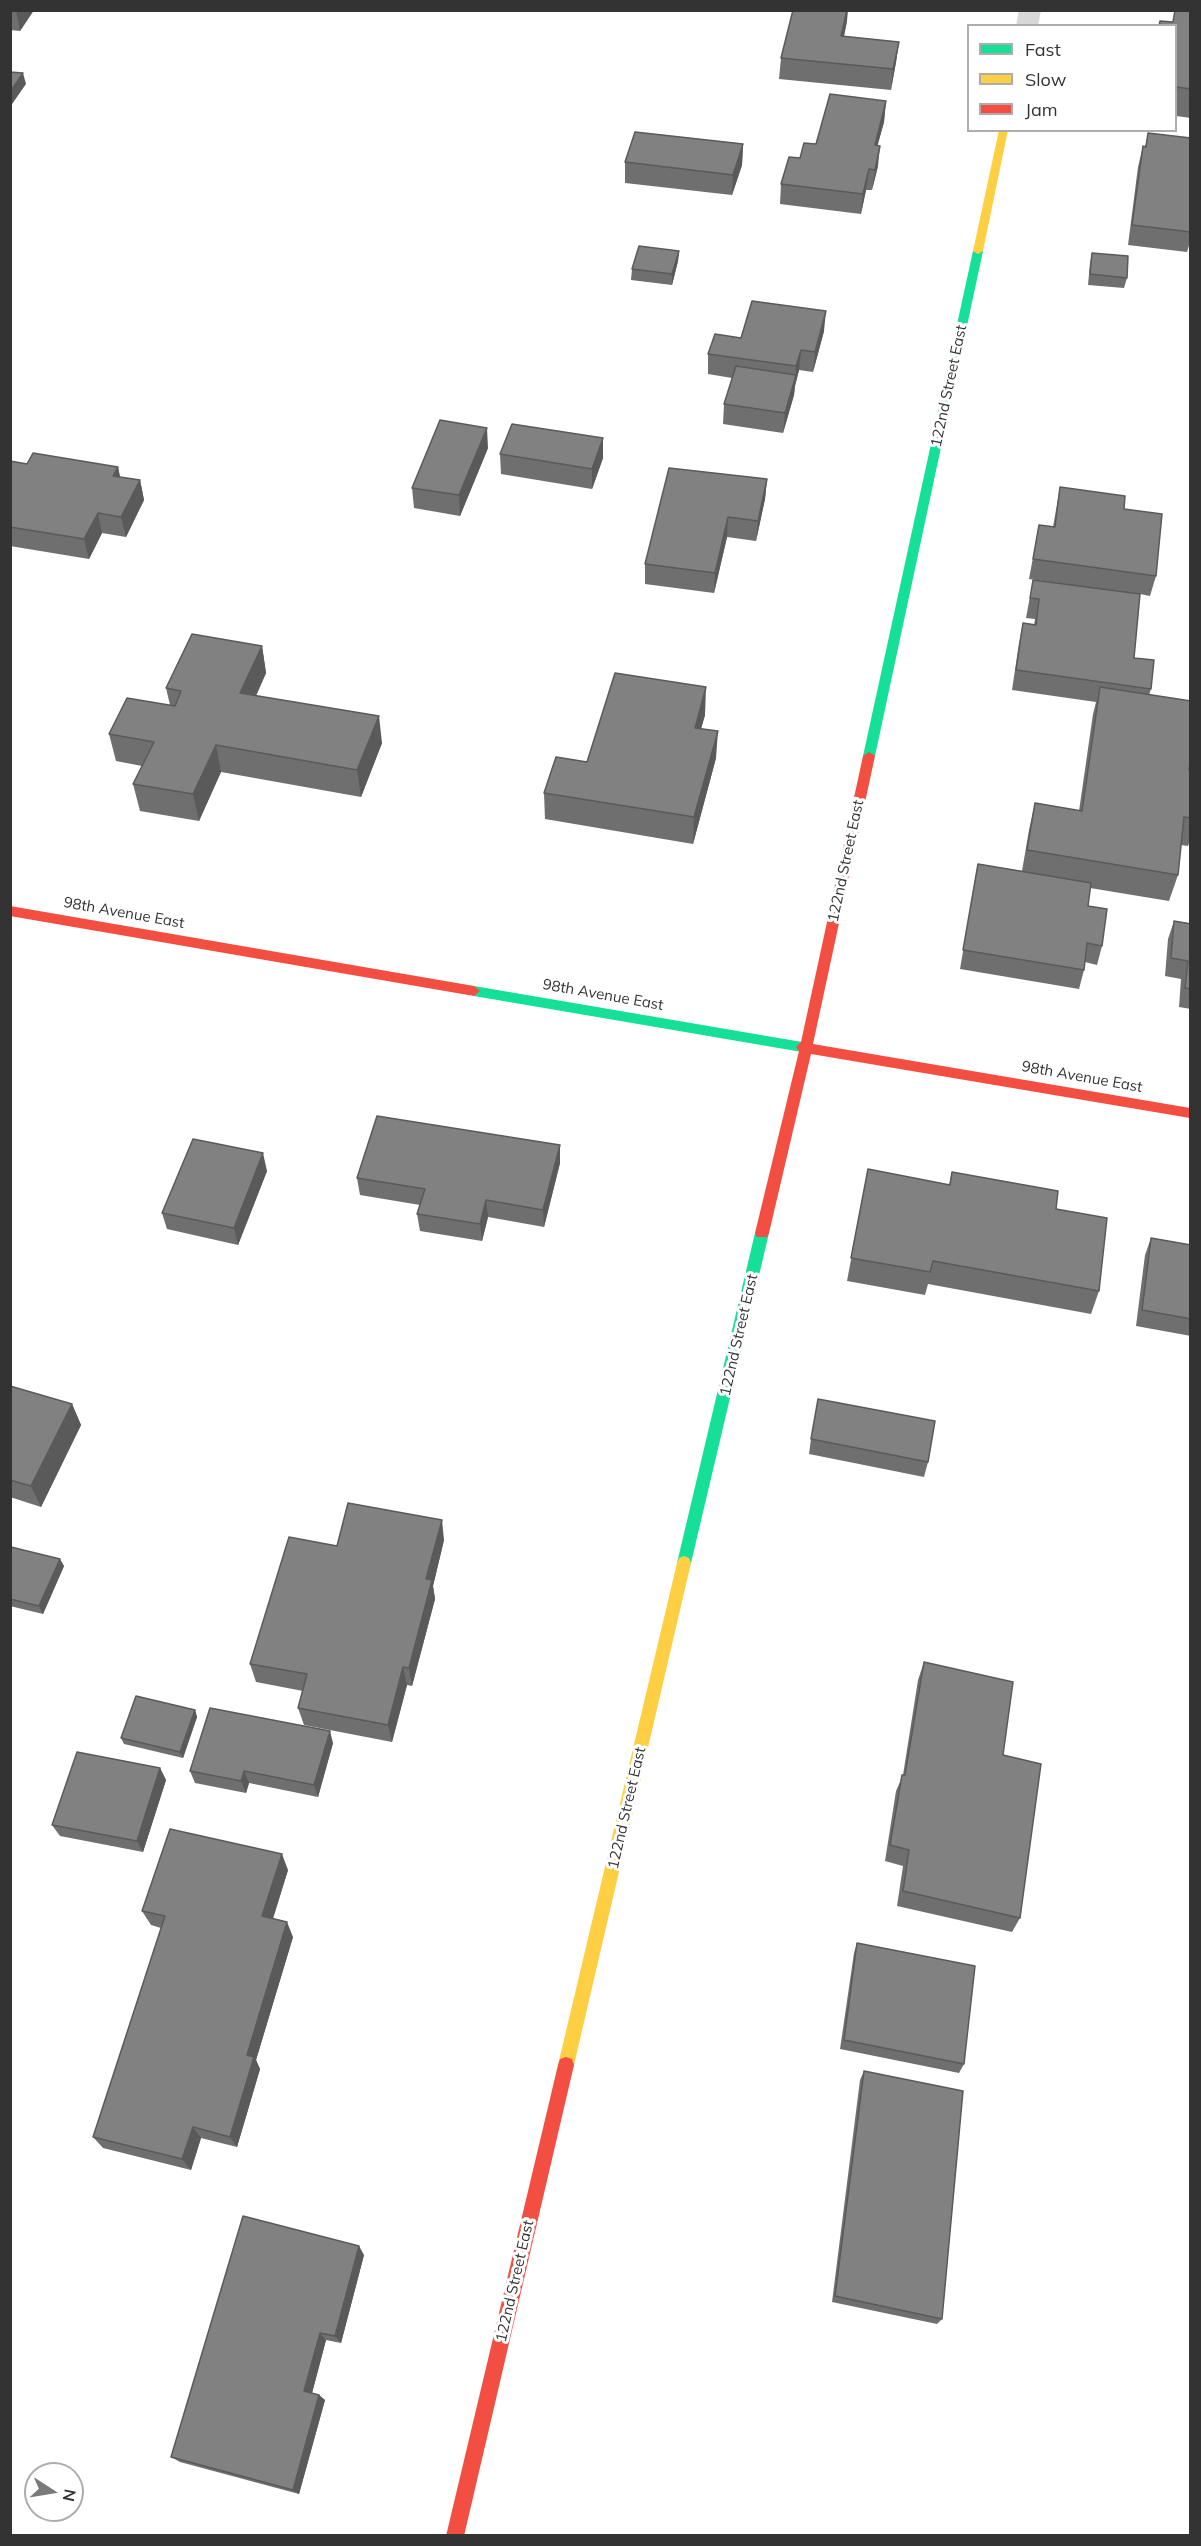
<!DOCTYPE html>
<style>
body{margin:0}
#map{position:relative;width:1201px;height:2546px;overflow:hidden;background:#fff;font-family:Mulish,sans-serif}
canvas{display:block}
.frame{position:absolute;inset:0;border:12px solid #333;pointer-events:none}
.legend{position:absolute;left:967px;top:24px;width:210px;height:108px;box-sizing:border-box;background:#fff;border:2px solid #adadad;margin:0;padding:8px 10px;list-style:none;font-size:18px;color:#333}
.legend li{display:flex;align-items:center;gap:12px;height:30px}
.legend b{width:30px;border:2px solid #adadad}
.north{position:absolute;left:24px;top:2462px;width:60px;height:60px;box-sizing:border-box;background:#fff;border:2px solid #adadad;border-radius:50%;rotate:102deg;font-size:16px;font-weight:700;line-height:24px;text-align:center;color:#333}
.north::after{content:'';display:block;margin:auto;width:21px;height:27px;background:#7a7a7a;clip-path:polygon(50% 0,100% 100%,50% 72%,0 100%)}
</style>
<div id="map">
<canvas width="1201" height="2546"></canvas>
<div class="frame"></div>
<ul class="legend">
<li><b style="height:8px;background:#16e098"></b>Fast</li>
<li><b style="height:8px;background:#ffcf43"></b>Slow</li>
<li><b style="height:8px;background:#f24e42"></b>Jam</li>
</ul>
<div class="north">N</div>
</div>
<script>
const ctx = document.querySelector('canvas').getContext('2d');
ctx.lineJoin = 'round';
function paint(path, color) { ctx.fillStyle = color; ctx.fill(path, 'evenodd'); }
function stroke(path, color, width, dash) { ctx.strokeStyle = color; ctx.lineWidth = width; ctx.lineCap = dash ? 'butt' : 'round'; ctx.setLineDash(dash || []); ctx.stroke(path); }
function write(font, color, halo, rows, align = 'center') {
  ctx.font = font + ' Mulish,sans-serif'; ctx.lineWidth = 6; ctx.setLineDash([]); ctx.textBaseline = 'middle'; ctx.strokeStyle = halo; ctx.fillStyle = color; for (const [text, x, y, turn = 0] of rows) {
    ctx.save(); ctx.translate(x, y); ctx.rotate((+turn || 0) * Math.PI / 180); ctx.textAlign = isNaN(turn) ? turn : align; if (halo) ctx.strokeText(text, 0, 0); ctx.fillText(text, 0, 0); ctx.restore();
  }
}
paint(new Path2D(`
 M 1019,10 L 1041,10 L 1038,26 L 1016,26 Z`), '#d7d7d7');
paint(new Path2D(`
 M 978,248 L 983,251 L 875,756 L 869,760 L 863,756 L 973,251 Z
 M 474,986 L 802,1042 L 808,1047 L 802,1052 L 474,996 L 468,991 Z
 M 762,1227 L 767,1229 L 769,1233 L 691,1563 L 689,1568 L 684,1570 L 679,1568 L 677,1563 L 755,1233 L 757,1229 Z`), '#16e098');
paint(new Path2D(`
 M 999,130 L 1008,130 L 983,251 L 978,254 L 973,251 Z
 M 684,1556 L 689,1558 L 691,1563 L 574,2065 L 572,2071 L 566,2073 L 560,2071 L 558,2065 L 677,1563 L 679,1558 Z`), '#ffcf43');
paint(new Path2D(`
 M 869,752 L 875,756 L 813,1044 L 1190,1108 L 1190,1118 L 811,1054 L 769,1233 L 767,1237 L 757,1237 L 755,1233 L 799,1051 L 796,1047 L 801,1042 L 863,756 Z
 M 10,906 L 474,986 L 480,991 L 474,996 L 10,916 Z
 M 566,2057 L 572,2059 L 574,2065 L 464,2536 L 446,2536 L 558,2065 L 560,2059 Z`), '#f24e42');
paint(new Path2D(`
 M 10,10 L 34,10 L 20,31 L 10,30 Z
 M 1191,10 L 1191,118 L 1176,116 L 1176,26 L 1173,22 Z
 M 847,21 L 844,37 L 899,42 L 896,62 L 891,90 L 779,79 L 781,58 Z
 M 886,101 L 884,122 L 877,146 L 878,166 L 872,190 L 866,190 L 861,214 L 780,204 L 781,184 L 816,144 Z
 M 1148,133 L 1191,138 L 1191,239 L 1187,252 L 1128,245 L 1138,167 L 1143,146 L 1145,147 Z
 M 743,144 L 742,165 L 732,195 L 625,183 L 625,162 Z
 M 679,251 L 678,261 L 672,285 L 631,280 L 632,269 Z
 M 1092,253 L 1127,278 L 1124,288 L 1088,285 L 1090,263 Z
 M 824,331 L 813,372 L 799,370 L 795,386 L 794,395 L 783,433 L 723,424 L 724,404 L 732,378 L 708,374 L 708,354 L 741,338 Z
 M 488,448 L 460,516 L 414,508 L 412,488 Z
 M 500,454 L 603,458 L 592,489 L 501,474 Z
 M 10,461 L 27,464 L 118,467 L 120,477 L 140,480 L 144,500 L 126,537 L 102,533 L 89,559 L 10,546 Z
 M 767,479 L 765,499 L 756,541 L 727,537 L 714,593 L 645,584 L 645,564 Z
 M 1060,487 L 1124,509 L 1156,576 L 1150,596 L 1140,594 L 1134,658 L 1151,689 L 1149,695 L 1189,770 L 1191,771 L 1191,838 L 1188,846 L 1181,845 L 1178,875 L 1169,901 L 1090,888 L 1088,906 L 1102,946 L 1097,965 L 1085,962 L 1084,970 L 1079,989 L 960,969 L 978,864 L 1022,871 L 1029,830 L 1035,803 L 1079,811 L 1093,714 L 1096,702 L 1012,690 L 1019,643 L 1023,623 L 1034,625 L 1035,619 L 1026,618 L 1033,580 L 1072,585 L 1029,579 L 1039,525 L 1053,527 Z
 M 262,646 L 266,673 L 256,696 L 382,743 L 361,797 L 221,772 L 199,821 L 140,811 L 133,784 L 142,766 L 116,761 L 109,734 L 170,705 L 166,688 Z
 M 705,715 L 701,729 L 716,758 L 693,844 L 545,819 L 544,793 L 587,762 Z
 M 1191,914 L 1191,1009 L 1179,1007 L 1181,979 L 1165,976 L 1168,939 L 1174,921 L 1189,923 Z
 M 560,1145 L 560,1163 L 544,1227 L 488,1217 L 482,1241 L 420,1231 L 417,1214 L 420,1205 L 360,1195 L 357,1178 Z
 M 868,1169 L 949,1185 L 952,1172 L 1056,1209 L 1099,1291 L 1091,1314 L 928,1284 L 925,1295 L 847,1281 Z
 M 267,1171 L 238,1245 L 167,1229 L 162,1213 Z
 M 1151,1238 L 1191,1245 L 1191,1336 L 1136,1326 L 1145,1255 Z
 M 10,1386 L 72,1404 L 81,1425 L 41,1507 L 10,1497 Z
 M 811,1439 L 928,1462 L 924,1477 L 809,1454 Z
 M 444,1540 L 433,1586 L 435,1599 L 412,1686 L 407,1685 L 392,1742 L 304,1725 L 298,1708 L 303,1691 L 256,1682 L 250,1664 L 337,1546 Z
 M 10,1549 L 64,1566 L 43,1614 L 10,1606 Z
 M 924,1662 L 1003,1755 L 1020,1918 L 1012,1932 L 897,1906 L 903,1866 L 885,1861 L 896,1791 L 903,1775 L 918,1680 Z
 M 195,1710 L 197,1717 L 183,1758 L 124,1744 L 121,1738 Z
 M 333,1743 L 318,1797 L 249,1783 L 246,1793 L 195,1783 L 190,1771 Z
 M 160,1768 L 166,1780 L 143,1852 L 60,1836 L 52,1825 Z
 M 288,1870 L 273,1919 L 293,1937 L 256,2060 L 260,2069 L 237,2147 L 201,2138 L 191,2170 L 103,2148 L 93,2137 L 161,1928 L 151,1925 L 142,1911 Z
 M 857,1943 L 964,2064 L 959,2073 L 840,2049 L 854,1953 Z
 M 864,2071 L 942,2319 L 937,2324 L 832,2302 L 860,2080 Z
 M 364,2255 L 341,2343 L 326,2340 L 312,2393 L 319,2395 L 325,2400 L 299,2494 L 180,2462 L 171,2457 Z`), '#6f6f6f');
paint(new Path2D(`
 M 16,10 L 34,10 L 20,31 L 16,11 Z
 M 847,10 L 848,10 L 847,21 L 839,57 L 841,36 Z
 M 899,42 L 896,62 L 891,90 L 893,69 Z
 M 23,73 L 26,84 L 10,107 L 10,92 Z
 M 886,101 L 884,122 L 872,166 L 875,145 Z
 M 743,144 L 742,165 L 732,195 L 733,175 Z
 M 880,146 L 878,166 L 872,190 L 875,170 Z
 M 869,169 L 866,190 L 861,214 L 863,194 Z
 M 679,251 L 678,261 L 672,285 L 672,274 Z
 M 826,311 L 824,331 L 813,372 L 815,352 Z
 M 801,350 L 799,370 L 795,386 L 796,366 Z
 M 796,375 L 794,395 L 783,433 L 785,413 Z
 M 487,428 L 488,448 L 460,516 L 459,495 Z
 M 603,438 L 603,458 L 592,489 L 592,469 Z
 M 118,467 L 122,487 L 113,476 Z
 M 767,479 L 765,499 L 756,541 L 758,521 Z
 M 140,480 L 144,500 L 126,537 L 121,517 Z
 M 98,513 L 102,533 L 89,559 L 84,539 Z
 M 728,517 L 727,537 L 714,593 L 715,573 Z
 M 262,646 L 266,673 L 245,720 L 240,693 Z
 M 706,687 L 705,715 L 693,755 L 695,728 Z
 M 379,716 L 382,743 L 361,797 L 357,770 Z
 M 718,731 L 716,758 L 693,844 L 694,817 Z
 M 216,745 L 221,772 L 199,821 L 193,794 Z
 M 560,1145 L 560,1163 L 544,1227 L 543,1210 Z
 M 263,1153 L 267,1171 L 238,1245 L 234,1228 Z
 M 486,1200 L 488,1217 L 482,1241 L 480,1224 Z
 M 72,1404 L 81,1425 L 41,1507 L 31,1486 Z
 M 442,1520 L 444,1540 L 433,1586 L 435,1599 L 412,1686 L 409,1668 L 426,1579 Z
 M 60,1559 L 64,1566 L 43,1614 L 39,1606 Z
 M 403,1667 L 407,1685 L 392,1742 L 388,1725 Z
 M 195,1710 L 197,1717 L 183,1758 L 180,1752 Z
 M 330,1731 L 333,1743 L 318,1797 L 314,1785 Z
 M 160,1768 L 166,1780 L 143,1852 L 137,1841 Z
 M 244,1771 L 249,1783 L 246,1793 L 241,1781 Z
 M 282,1854 L 288,1870 L 269,1930 L 262,1916 Z
 M 287,1922 L 293,1937 L 256,2060 L 260,2069 L 237,2147 L 230,2137 L 247,2055 Z
 M 193,2127 L 201,2138 L 191,2170 L 182,2159 Z
 M 359,2246 L 364,2255 L 341,2343 L 335,2336 Z
 M 320,2333 L 326,2340 L 311,2397 L 304,2391 Z
 M 319,2395 L 325,2400 L 299,2494 L 293,2490 Z`), '#5a5a5a');
const building = new Path2D(`
 M 793,10 L 847,10 L 841,36 L 899,42 L 893,69 L 781,58 Z
 M 1175,10 L 1191,10 L 1191,89 L 1176,87 L 1176,26 L 1159,26 L 1160,21 L 1173,22 Z
 M 10,72 L 23,73 L 10,92 Z
 M 830,94 L 886,101 L 875,145 L 880,146 L 875,170 L 869,169 L 863,194 L 781,184 L 789,157 L 800,158 L 804,143 L 816,144 Z
 M 635,132 L 743,144 L 733,175 L 625,162 Z
 M 1148,133 L 1191,138 L 1191,232 L 1132,225 L 1143,146 L 1146,147 Z
 M 639,246 L 679,251 L 672,274 L 632,269 Z
 M 1092,253 L 1128,256 L 1127,278 L 1090,274 Z
 M 752,301 L 826,311 L 815,352 L 801,350 L 796,366 L 708,354 L 715,334 L 741,338 Z
 M 736,366 L 796,375 L 785,413 L 724,404 Z
 M 440,420 L 487,428 L 459,495 L 412,488 Z
 M 512,424 L 603,438 L 592,469 L 500,454 Z
 M 33,453 L 118,467 L 113,476 L 140,480 L 121,517 L 98,513 L 84,539 L 10,527 L 10,461 L 27,464 Z
 M 669,468 L 767,479 L 758,521 L 728,517 L 715,573 L 645,564 Z
 M 1060,487 L 1125,496 L 1124,509 L 1162,514 L 1156,576 L 1033,559 L 1039,525 L 1055,527 Z
 M 1033,580 L 1140,594 L 1134,658 L 1154,660 L 1151,689 L 1016,670 L 1023,623 L 1036,625 L 1039,599 L 1030,598 Z
 M 192,634 L 262,646 L 240,693 L 379,716 L 357,770 L 216,745 L 193,794 L 133,784 L 154,742 L 109,734 L 127,698 L 175,706 L 181,691 L 166,688 Z
 M 615,673 L 706,687 L 695,728 L 718,731 L 694,817 L 544,793 L 556,757 L 587,762 Z
 M 1100,687 L 1191,701 L 1191,757 L 1189,770 L 1191,771 L 1191,818 L 1184,817 L 1178,875 L 1027,850 L 1035,803 L 1082,811 Z
 M 978,864 L 1091,883 L 1088,906 L 1107,909 L 1102,946 L 1087,943 L 1084,970 L 963,950 Z
 M 1174,921 L 1191,924 L 1191,989 L 1185,988 L 1188,961 L 1171,958 Z
 M 377,1116 L 560,1145 L 543,1210 L 486,1200 L 480,1224 L 417,1214 L 425,1189 L 357,1178 Z
 M 193,1139 L 263,1153 L 234,1228 L 162,1213 Z
 M 868,1169 L 950,1185 L 952,1172 L 1058,1191 L 1056,1209 L 1107,1218 L 1099,1291 L 933,1261 L 930,1272 L 851,1258 Z
 M 1151,1238 L 1191,1245 L 1191,1319 L 1142,1310 Z
 M 10,1386 L 72,1404 L 31,1486 L 10,1480 Z
 M 818,1399 L 935,1421 L 928,1462 L 811,1439 Z
 M 348,1503 L 442,1520 L 426,1579 L 432,1580 L 409,1668 L 403,1667 L 388,1725 L 298,1708 L 307,1674 L 250,1664 L 289,1537 L 337,1546 Z
 M 11,1547 L 60,1559 L 39,1606 L 10,1599 Z
 M 924,1662 L 1013,1682 L 1003,1755 L 1041,1764 L 1020,1918 L 903,1891 L 909,1850 L 890,1845 L 902,1775 L 905,1775 Z
 M 136,1696 L 195,1710 L 180,1752 L 121,1738 Z
 M 210,1708 L 330,1731 L 314,1785 L 244,1771 L 241,1781 L 190,1771 Z
 M 77,1752 L 160,1768 L 137,1841 L 52,1825 Z
 M 170,1829 L 282,1854 L 262,1916 L 287,1922 L 247,2055 L 254,2057 L 230,2137 L 193,2127 L 182,2159 L 93,2137 L 165,1916 L 142,1911 Z
 M 857,1943 L 975,1966 L 964,2064 L 844,2040 Z
 M 864,2071 L 963,2091 L 942,2319 L 835,2296 Z
 M 243,2216 L 359,2246 L 335,2336 L 320,2333 L 304,2391 L 319,2395 L 293,2490 L 171,2457 Z`);
paint(building, '#818181');
stroke(building, '#5a5a5a', 1.5);
write('15px', '#333', '#fff', [
 ["122nd Street East",949,386,-78],
 ["122nd Street East",846,861,-78],
 ["98th Avenue East",124,913,10],
 ["98th Avenue East",603,995,10],
 ["98th Avenue East",1082,1077,10],
 ["122nd Street East",739,1335,-77],
 ["122nd Street East",627,1808,-77],
 ["122nd Street East",515,2281,-77]
]);
</script>
